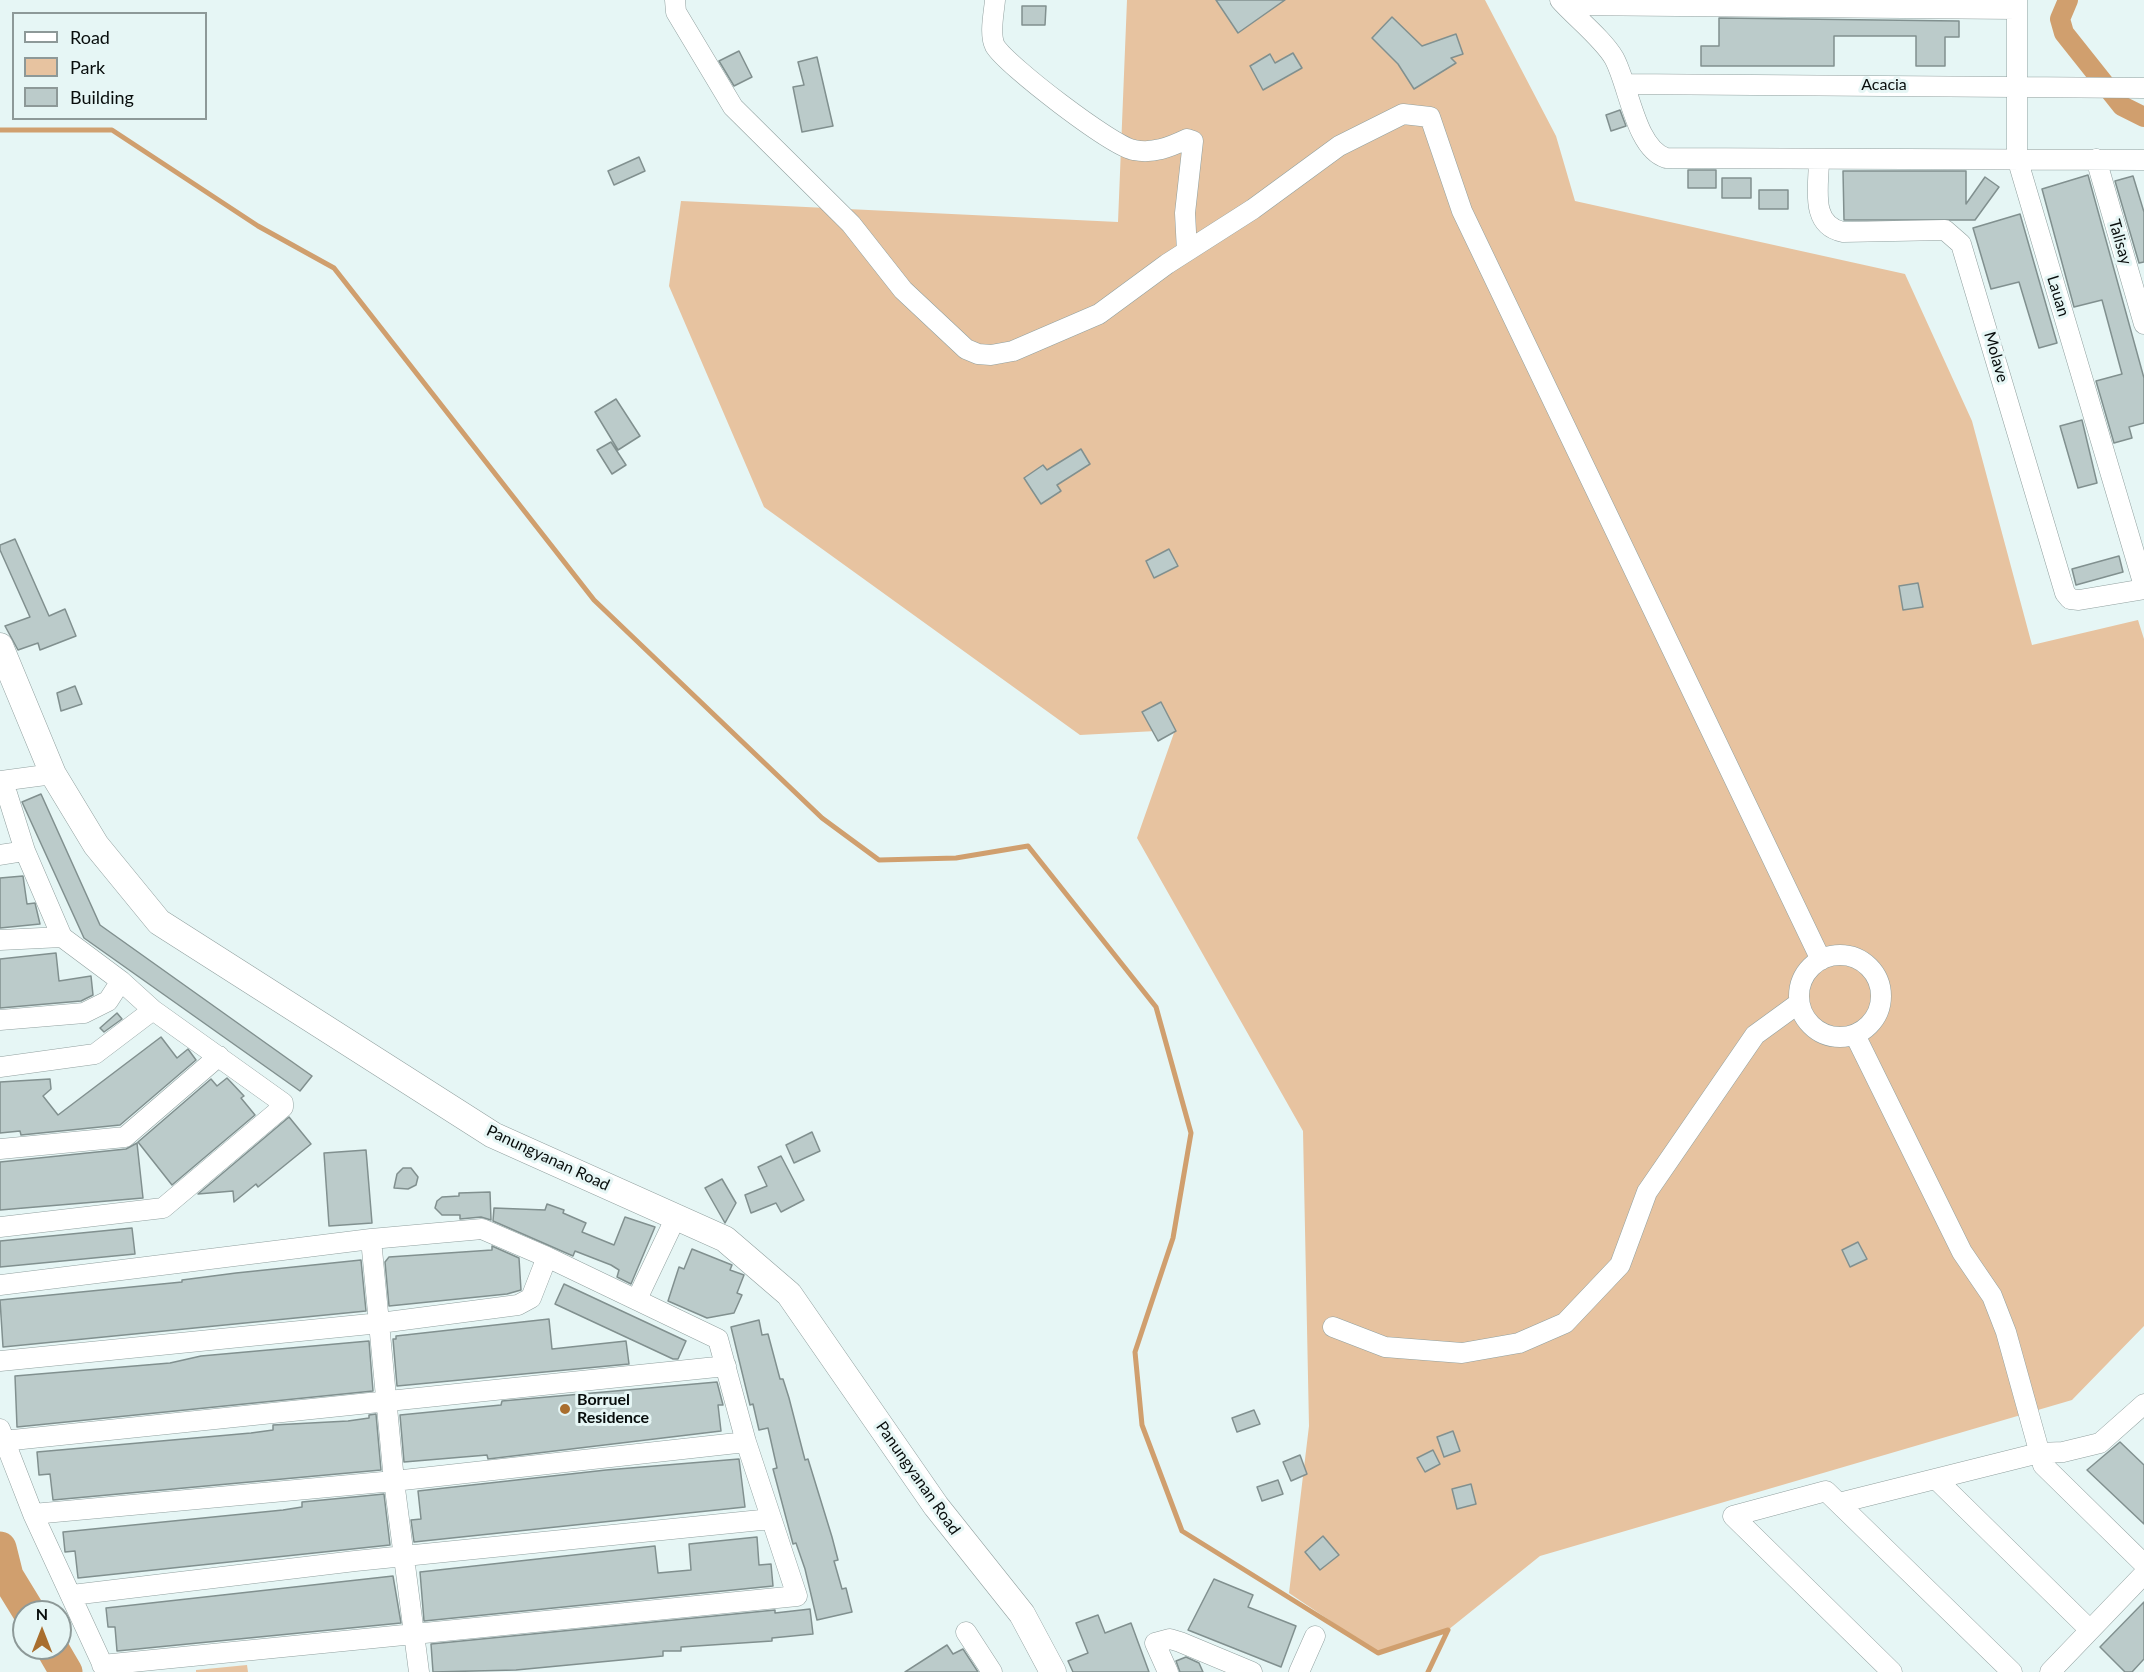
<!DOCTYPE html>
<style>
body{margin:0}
#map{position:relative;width:2144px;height:1672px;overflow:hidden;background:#e6f6f5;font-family:Lato,sans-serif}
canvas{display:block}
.legend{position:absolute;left:12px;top:12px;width:195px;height:108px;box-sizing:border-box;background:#e6f6f5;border:2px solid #8d9998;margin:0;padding:8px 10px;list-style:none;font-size:18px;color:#080d0c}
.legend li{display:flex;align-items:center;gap:12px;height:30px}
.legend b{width:30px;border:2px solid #8d9998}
.north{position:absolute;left:12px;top:1600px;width:60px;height:60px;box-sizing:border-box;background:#e6f6f5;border:2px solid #8d9998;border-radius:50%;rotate:0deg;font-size:16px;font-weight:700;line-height:24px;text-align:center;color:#080d0c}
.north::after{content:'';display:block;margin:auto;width:21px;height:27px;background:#a96e2e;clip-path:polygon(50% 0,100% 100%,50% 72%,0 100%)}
</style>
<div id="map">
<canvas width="2144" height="1672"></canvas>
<ul class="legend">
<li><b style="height:8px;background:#fff"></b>Road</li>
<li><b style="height:16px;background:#e7c3a0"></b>Park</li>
<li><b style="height:16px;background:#bbcbca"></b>Building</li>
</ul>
<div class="north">N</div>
</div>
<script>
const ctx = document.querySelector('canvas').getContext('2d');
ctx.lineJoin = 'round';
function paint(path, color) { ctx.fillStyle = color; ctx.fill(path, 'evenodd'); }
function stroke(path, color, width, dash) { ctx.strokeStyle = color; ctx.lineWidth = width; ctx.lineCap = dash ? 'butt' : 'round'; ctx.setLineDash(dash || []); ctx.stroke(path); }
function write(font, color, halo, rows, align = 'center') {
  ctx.font = font + ' Lato,sans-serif'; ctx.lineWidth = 6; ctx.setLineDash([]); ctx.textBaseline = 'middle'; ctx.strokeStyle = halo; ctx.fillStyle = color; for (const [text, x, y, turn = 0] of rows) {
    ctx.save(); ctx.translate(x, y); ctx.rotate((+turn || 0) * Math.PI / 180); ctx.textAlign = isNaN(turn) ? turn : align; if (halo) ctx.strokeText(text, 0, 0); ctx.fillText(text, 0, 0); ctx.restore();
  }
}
paint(new Path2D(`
 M 1127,0 L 1485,0 L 1556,136 L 1575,201 L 1905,274 L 1972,421 L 2032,645 L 2138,620 L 2144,639 L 2144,1326 L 2072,1400 L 1540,1556 L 1448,1630 L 1378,1653 L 1289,1593 L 1309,1426 L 1303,1131 L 1137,838 L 1175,730 L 1080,735 L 764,507 L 669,286 L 681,201 L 1118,222 Z
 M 247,1665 L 248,1672 L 196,1672 L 196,1670 Z`), '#e7c3a0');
stroke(new Path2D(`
 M 0,130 L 112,130 L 258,226 L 334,268 L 594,600 L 822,818 L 879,860 L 956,858 L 1028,846 L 1156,1007 L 1191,1133 L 1173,1238 L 1135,1352 L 1142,1425 L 1182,1531 L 1378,1653 L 1448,1630
 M 1428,1672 L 1448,1630`), '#d09f6e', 5);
stroke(new Path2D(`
 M 2068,0 L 2060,19 L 2064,33 L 2122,106 L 2144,117`), '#d09f6e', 20);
stroke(new Path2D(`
 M 0,1548 L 7,1576 L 29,1612
 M 52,1648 L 66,1672`), '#d09f6e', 33);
const building = new Path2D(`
 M 1216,0 L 1285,0 L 1238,33 Z
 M 1022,6 L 1046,6 L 1045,25 L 1022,25 Z
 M 1392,17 L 1422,46 L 1456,34 L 1463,54 L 1451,58 L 1456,63 L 1414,89 L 1398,64 L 1372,38 Z
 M 1719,18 L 1959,21 L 1959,37 L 1945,37 L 1945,66 L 1916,66 L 1916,36 L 1834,36 L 1834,66 L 1701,66 L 1701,46 L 1719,46 Z
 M 739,51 L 752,77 L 734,86 L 719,61 Z
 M 1293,53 L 1302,68 L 1263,90 L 1250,66 L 1270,54 L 1275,63 Z
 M 817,57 L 833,126 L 802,132 L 793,87 L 804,85 L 798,62 Z
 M 1620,110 L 1626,126 L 1611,131 L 1606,115 Z
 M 639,157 L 645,171 L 614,185 L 608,171 Z
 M 1688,170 L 1716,170 L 1716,188 L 1688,188 Z
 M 1843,171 L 1966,171 L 1966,204 L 1985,177 L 1999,187 L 1975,220 L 1844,220 Z
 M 2088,175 L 2144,378 L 2144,423 L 2129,427 L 2132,438 L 2114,443 L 2096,381 L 2122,374 L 2102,300 L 2074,307 L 2042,189 Z
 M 2133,176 L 2144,212 L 2144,262 L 2139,263 L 2115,181 Z
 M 1722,178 L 1751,178 L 1751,198 L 1722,198 Z
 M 1759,190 L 1788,190 L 1788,209 L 1759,209 Z
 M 2020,214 L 2057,343 L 2039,348 L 2019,282 L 1991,289 L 1973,228 Z
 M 616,399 L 640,436 L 618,450 L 595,412 Z
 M 2082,420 L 2097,483 L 2078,488 L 2060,426 Z
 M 611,442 L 626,465 L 612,474 L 597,450 Z
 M 1081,449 L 1090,464 L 1057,485 L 1061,491 L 1041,504 L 1024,478 L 1043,465 L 1047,470 Z
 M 15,539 L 49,616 L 65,609 L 76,636 L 40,650 L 38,643 L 18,650 L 5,626 L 30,617 L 0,550 L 0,545 Z
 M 1169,549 L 1178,566 L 1154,578 L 1146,561 Z
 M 2119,556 L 2123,572 L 2076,585 L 2072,569 Z
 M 1918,583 L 1923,607 L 1903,610 L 1899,586 Z
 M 75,686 L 82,704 L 61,711 L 57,693 Z
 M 1161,702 L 1176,731 L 1158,741 L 1142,712 Z
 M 41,794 L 100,925 L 312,1076 L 300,1091 L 84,938 L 22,802 Z
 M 23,876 L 27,904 L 35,903 L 40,924 L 0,928 L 0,878 Z
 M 56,953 L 59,981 L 91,976 L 93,995 L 81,1001 L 0,1008 L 0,959 Z
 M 117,1013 L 122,1019 L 104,1032 L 100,1028 Z
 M 161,1037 L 177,1058 L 188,1049 L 196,1060 L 120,1125 L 21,1135 L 20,1131 L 0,1133 L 0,1082 L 50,1079 L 51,1089 L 43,1096 L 58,1115 Z
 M 227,1078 L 244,1096 L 241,1098 L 255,1115 L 172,1185 L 138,1142 L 211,1079 L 217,1086 Z
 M 289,1117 L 311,1144 L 258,1187 L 256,1184 L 234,1202 L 233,1191 L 198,1194 Z
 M 812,1132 L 820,1151 L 794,1163 L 786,1145 Z
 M 137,1143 L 143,1198 L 0,1210 L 0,1162 L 126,1149 Z
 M 366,1150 L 372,1223 L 329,1226 L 324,1153 Z
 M 781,1156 L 804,1200 L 781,1212 L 776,1203 L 751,1213 L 745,1195 L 767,1186 L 758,1167 Z
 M 403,1168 L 411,1168 L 418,1177 L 416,1185 L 408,1189 L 394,1188 L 397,1174 Z
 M 722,1179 L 736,1203 L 725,1223 L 705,1188 Z
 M 490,1192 L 491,1220 L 481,1217 L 460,1219 L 460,1215 L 442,1215 L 435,1208 L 437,1201 L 442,1197 L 459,1196 L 459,1193 Z
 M 547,1204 L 564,1210 L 563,1213 L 586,1223 L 582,1232 L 614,1245 L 625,1217 L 655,1227 L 631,1284 L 617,1277 L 619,1270 L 611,1265 L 575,1251 L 573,1256 L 493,1221 L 494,1208 L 545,1210 Z
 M 132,1228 L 135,1254 L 0,1267 L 0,1241 Z
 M 1858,1242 L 1867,1259 L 1850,1267 L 1842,1250 Z
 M 492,1246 L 519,1258 L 521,1290 L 507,1294 L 389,1306 L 385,1262 L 389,1257 L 492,1250 Z
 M 692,1249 L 732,1265 L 730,1270 L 744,1275 L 737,1293 L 742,1295 L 734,1313 L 707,1318 L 668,1301 L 679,1267 L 684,1269 Z
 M 361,1260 L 366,1311 L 3,1347 L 0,1300 L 182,1282 L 182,1280 L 236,1273 Z
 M 564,1284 L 686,1341 L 678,1359 L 673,1359 L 555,1304 Z
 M 549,1319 L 552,1349 L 626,1341 L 629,1364 L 397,1386 L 393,1339 L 396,1339 L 396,1336 Z
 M 759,1320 L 762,1335 L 768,1334 L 780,1379 L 783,1379 L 789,1398 L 805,1460 L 808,1459 L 832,1537 L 838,1560 L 834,1561 L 842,1589 L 846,1588 L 852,1612 L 817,1620 L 805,1569 L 796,1543 L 793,1544 L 773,1469 L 777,1468 L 768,1428 L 759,1430 L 753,1404 L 750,1405 L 731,1327 Z
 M 369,1341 L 373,1391 L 17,1427 L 15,1376 L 170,1363 L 201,1356 Z
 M 717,1382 L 723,1405 L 718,1405 L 721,1431 L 488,1459 L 487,1455 L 404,1462 L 400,1415 L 501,1405 L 502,1401 Z
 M 1254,1410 L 1260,1424 L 1237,1432 L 1232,1418 Z
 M 376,1414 L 381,1470 L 53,1500 L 50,1474 L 39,1475 L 37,1452 L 251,1433 L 273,1430 L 273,1425 L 348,1421 L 369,1418 L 369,1415 Z
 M 1453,1431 L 1460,1451 L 1444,1457 L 1437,1437 Z
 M 2120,1442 L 2144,1465 L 2144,1524 L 2087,1470 Z
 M 1433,1450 L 1440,1464 L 1425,1472 L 1417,1458 Z
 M 1300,1455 L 1307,1474 L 1291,1481 L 1283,1462 Z
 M 739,1459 L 745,1507 L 414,1542 L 411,1520 L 421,1519 L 418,1491 L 606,1470 Z
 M 1278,1480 L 1283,1494 L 1262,1501 L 1257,1487 Z
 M 1471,1484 L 1476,1504 L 1457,1509 L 1452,1489 Z
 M 384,1494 L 390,1545 L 78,1578 L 75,1551 L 65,1552 L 63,1532 L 283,1510 L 302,1507 L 302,1502 Z
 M 1323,1536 L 1339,1555 L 1320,1570 L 1305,1552 Z
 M 757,1537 L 759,1565 L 771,1564 L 773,1586 L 424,1621 L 420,1572 L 655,1546 L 658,1573 L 691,1570 L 689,1544 Z
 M 393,1576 L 401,1623 L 117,1651 L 115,1627 L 108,1627 L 106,1608 Z
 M 1214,1579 L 1253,1595 L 1248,1607 L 1296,1626 L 1281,1667 L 1188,1630 Z
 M 2144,1602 L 2144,1659 L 2132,1672 L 2125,1672 L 2100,1647 Z
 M 810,1609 L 813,1634 L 772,1638 L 772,1641 L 681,1647 L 681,1651 L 663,1651 L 663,1656 L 516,1670 L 433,1672 L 431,1644 L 775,1610 L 775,1613 Z
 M 1098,1615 L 1105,1633 L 1131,1623 L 1149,1672 L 1073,1672 L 1068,1661 L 1088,1653 L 1076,1623 Z
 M 947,1645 L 953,1654 L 963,1649 L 978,1672 L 905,1672 Z
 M 1186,1657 L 1199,1663 L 1203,1672 L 1180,1672 L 1176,1661 Z`);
paint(building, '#bbcbca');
stroke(building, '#81908f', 1.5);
const minor = new Path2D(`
 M 675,0 L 676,12 L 733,107 L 851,224 L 903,290 L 966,349 L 978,354 L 991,355 L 1013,351 L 1099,314 L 1167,264 L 1253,209 L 1339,146 L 1403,114 L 1430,117 L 1462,211 L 1821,960
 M 995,0 C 994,13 989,34 995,46 C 1006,65 1113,147 1134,150 C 1153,154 1170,147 1187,139 L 1193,141 L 1185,213 L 1187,251
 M 1560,0 C 1575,17 1603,39 1614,58 C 1629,85 1635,148 1666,158 L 2144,160
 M 2017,0 L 2017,158 L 2144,586
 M 1565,5 L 2016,9
 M 1624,84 L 2144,88
 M 1819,159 C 1819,186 1809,225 1843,232 L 1945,230 L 1961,244 L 2065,593 L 2070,599 L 2079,600 L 2144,589
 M 2096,159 L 2144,324
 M 0,781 L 53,774
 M 0,855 L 25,851
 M 0,940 L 62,937
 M1799 996a41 41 0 1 1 82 0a41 41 0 1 1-82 0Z
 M 0,1020 L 84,1013 L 108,1001 L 121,981
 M 1855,1035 L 1962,1252 L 1992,1296 L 2006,1332 L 2043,1465 L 2144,1564
 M 0,1067 L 95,1054 L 153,1010
 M 0,1149 L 125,1137 L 219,1056
 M 0,1227 L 163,1208 L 283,1107 L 283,1103 L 153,1010 L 121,981 L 62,937 L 25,851 L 3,781
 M 371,1239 L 394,1481 L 419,1672
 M 0,1285 L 371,1239 L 482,1229 L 547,1257 L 718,1339 L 746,1442 L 797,1596 L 102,1665
 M 637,1299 L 676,1217
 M 1333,1327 L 1385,1347 L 1462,1353 L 1519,1343 L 1565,1323 L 1620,1265 L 1647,1192 L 1755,1035 L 1799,1003
 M 0,1361 L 380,1323 L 518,1305 L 531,1298 L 547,1257
 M 0,1429 L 33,1514 L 106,1672
 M 3,1441 L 726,1366
 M 1937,1480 L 2090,1630
 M 1839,1503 L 2039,1453 L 2063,1452 L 2100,1443 L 2144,1404
 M 33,1514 L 394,1481 L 746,1442
 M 1733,1516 L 1826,1491 L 2012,1672
 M 1733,1516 L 1892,1672
 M 72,1595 L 355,1561 L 771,1519
 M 966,1632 L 992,1672
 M 1168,1672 L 1155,1643 L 1170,1639 L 1180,1642 L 1252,1672
 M 1299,1672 L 1315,1636
 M 2050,1672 L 2144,1574`);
const tertiary = new Path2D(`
 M 0,646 L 53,774 L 96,845 L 159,922 L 493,1135 L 725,1239 L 789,1294 L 936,1506 L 1022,1614 L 1053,1672`);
stroke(minor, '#91a09f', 21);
stroke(tertiary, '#91a09f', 27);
stroke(minor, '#fff', 20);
stroke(tertiary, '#fff', 26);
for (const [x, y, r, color] of [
 [565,1409,6,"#a96e2e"]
]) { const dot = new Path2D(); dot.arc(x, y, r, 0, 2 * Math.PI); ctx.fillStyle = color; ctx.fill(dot); stroke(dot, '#e6f6f5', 2); }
write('16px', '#080d0c', '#e6f6f5', [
 ["Acacia",1884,85],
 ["Talisay",2120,242,74],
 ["Lauan",2058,296,73],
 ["Molave",1996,357,74],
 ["Panungyanan Road",548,1158,25],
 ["Panungyanan Road",918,1478,55]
]);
write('bold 16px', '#080d0c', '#e6f6f5', [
 ["Borruel",577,1400],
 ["Residence",577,1418]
], 'left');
</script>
